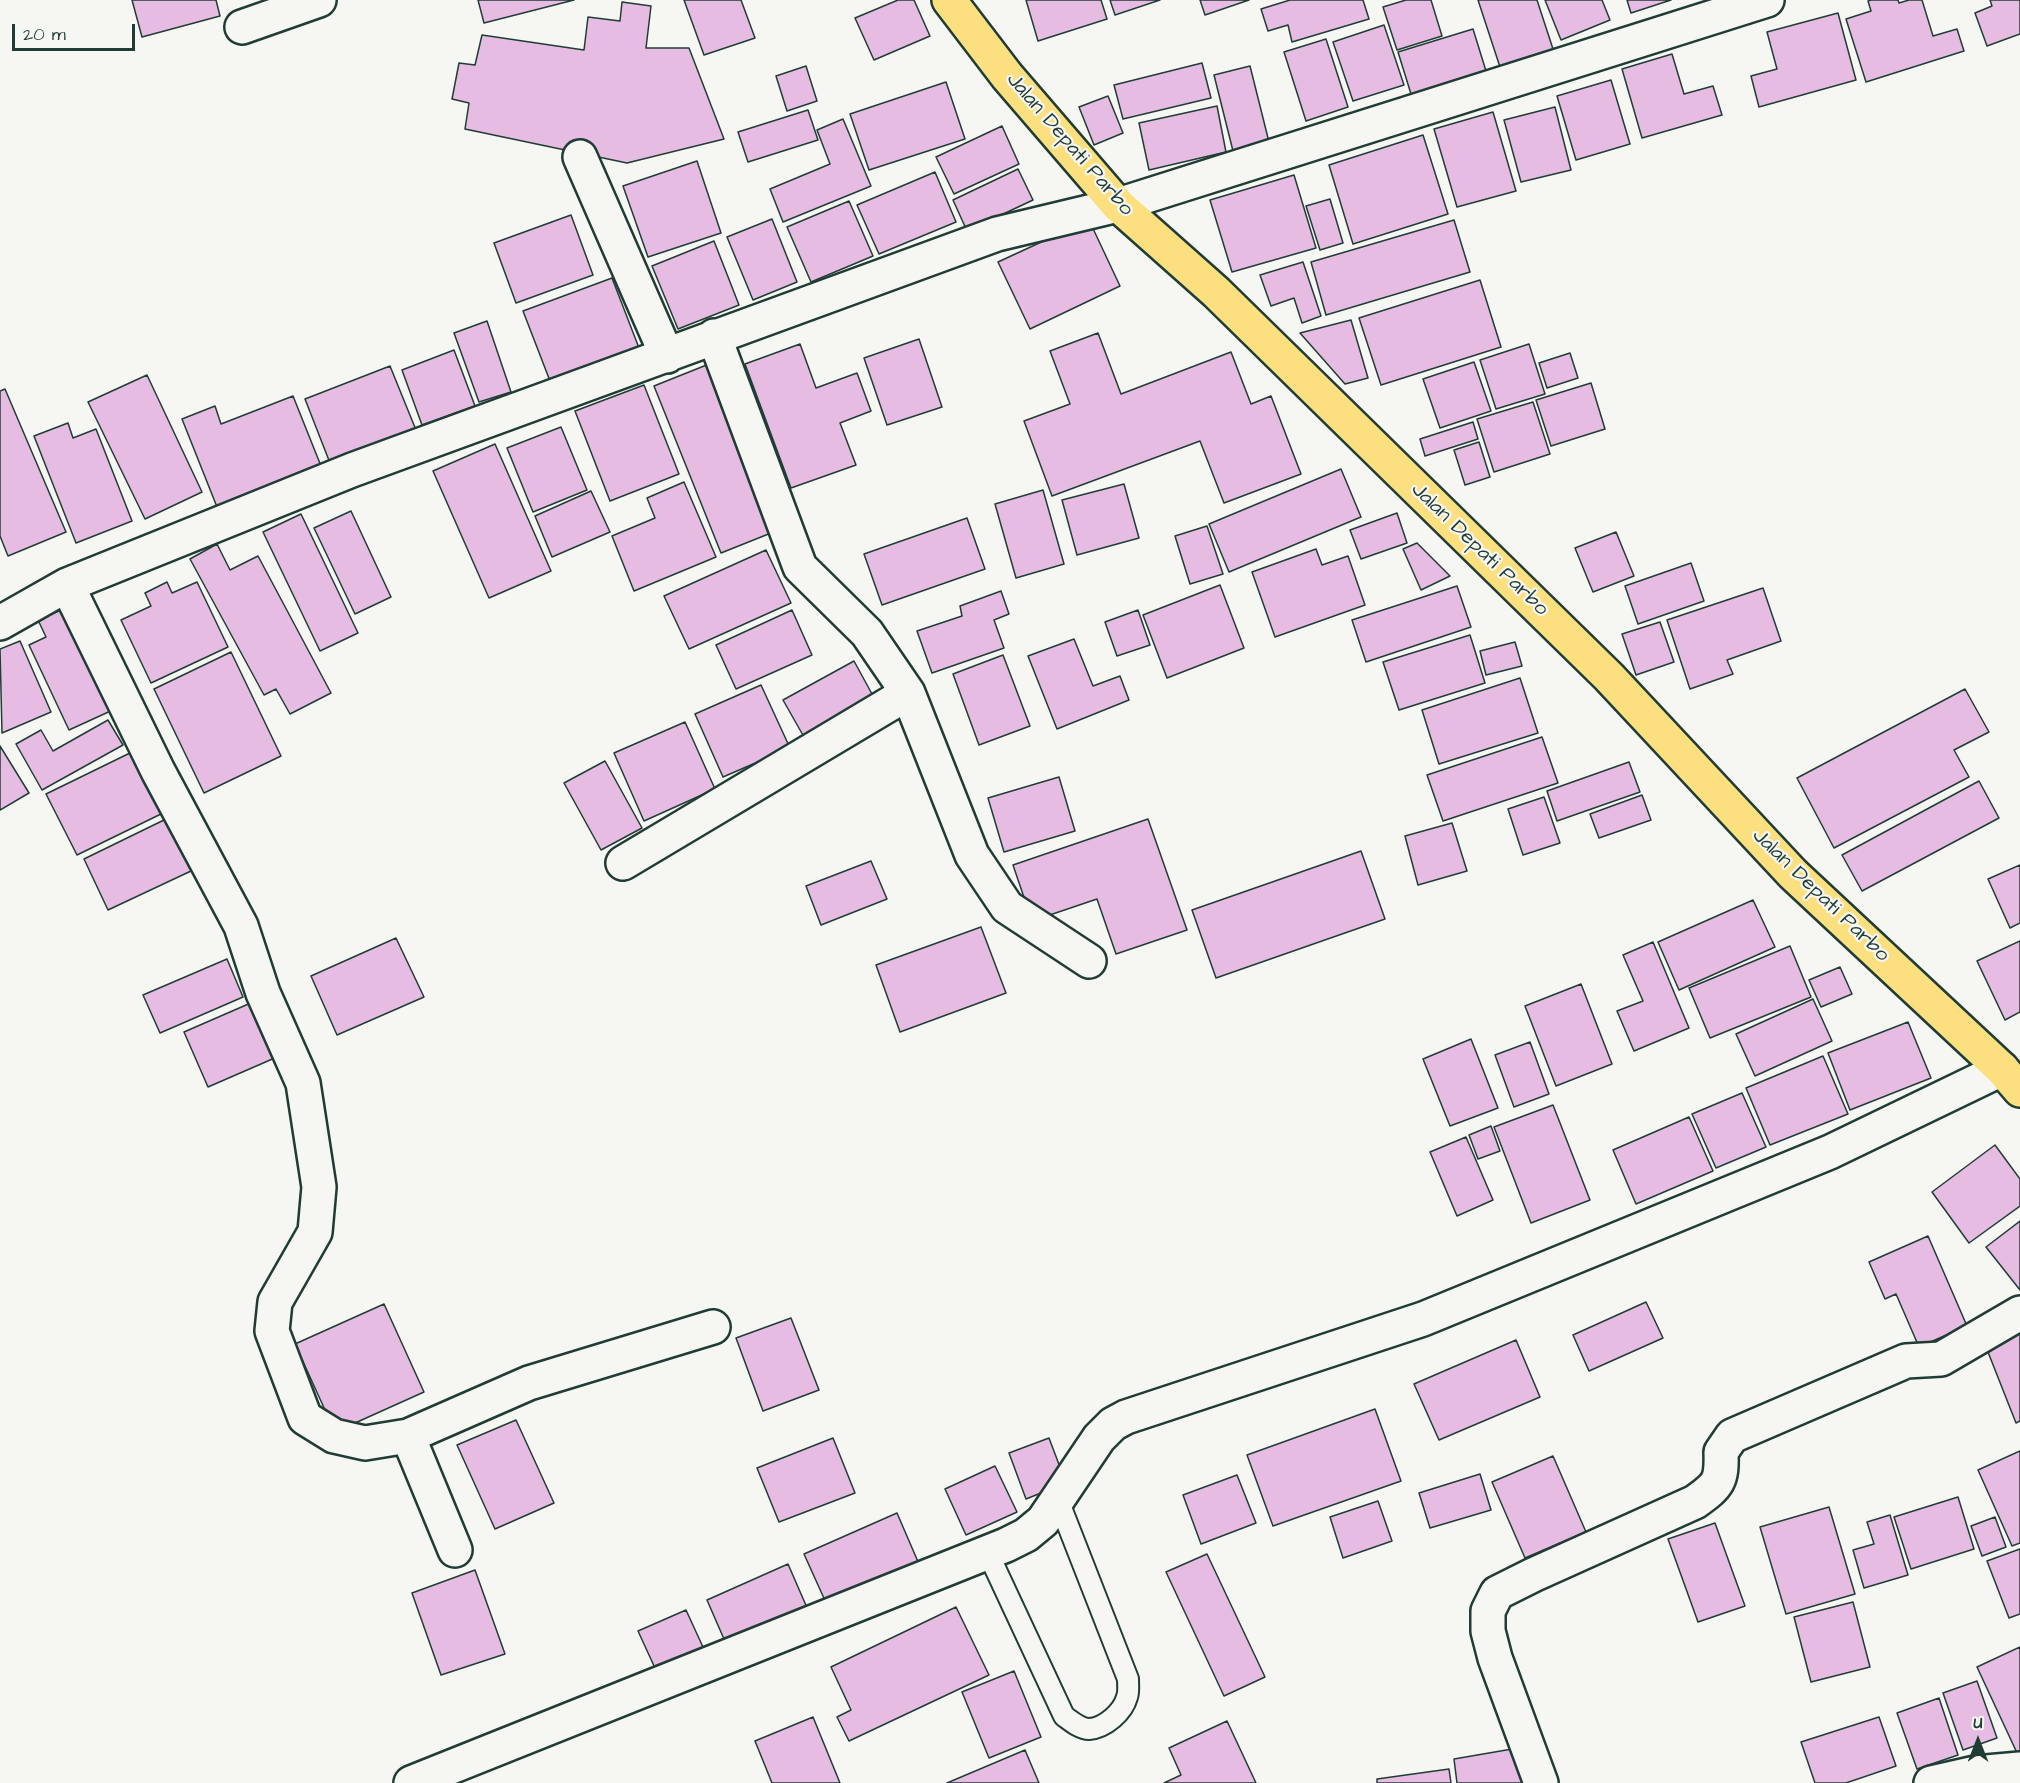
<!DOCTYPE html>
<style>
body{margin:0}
#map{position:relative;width:2020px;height:1783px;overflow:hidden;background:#f6f6f2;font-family:"Architects Daughter",sans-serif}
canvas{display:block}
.north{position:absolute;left:1948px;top:1711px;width:60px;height:60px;-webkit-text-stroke:4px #f6f6f2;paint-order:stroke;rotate:0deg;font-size:16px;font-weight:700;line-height:24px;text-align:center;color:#1f3d34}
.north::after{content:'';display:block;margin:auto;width:21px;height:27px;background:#1f3d34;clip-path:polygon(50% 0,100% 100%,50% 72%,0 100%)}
.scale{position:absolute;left:12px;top:24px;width:123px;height:27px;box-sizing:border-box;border:3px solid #1f3d34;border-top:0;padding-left:8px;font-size:18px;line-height:21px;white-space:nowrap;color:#1f3d34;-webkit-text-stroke:4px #f6f6f2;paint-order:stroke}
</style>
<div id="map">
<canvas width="2020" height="1783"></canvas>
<div class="north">U</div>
<div class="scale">20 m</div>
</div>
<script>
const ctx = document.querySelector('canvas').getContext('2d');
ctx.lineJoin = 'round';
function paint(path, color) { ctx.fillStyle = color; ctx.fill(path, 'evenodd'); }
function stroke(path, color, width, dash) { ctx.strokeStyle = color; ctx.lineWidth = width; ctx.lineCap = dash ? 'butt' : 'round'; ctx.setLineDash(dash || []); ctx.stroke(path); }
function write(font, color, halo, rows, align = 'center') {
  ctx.font = font + ' "Architects Daughter",sans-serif'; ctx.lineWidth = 4.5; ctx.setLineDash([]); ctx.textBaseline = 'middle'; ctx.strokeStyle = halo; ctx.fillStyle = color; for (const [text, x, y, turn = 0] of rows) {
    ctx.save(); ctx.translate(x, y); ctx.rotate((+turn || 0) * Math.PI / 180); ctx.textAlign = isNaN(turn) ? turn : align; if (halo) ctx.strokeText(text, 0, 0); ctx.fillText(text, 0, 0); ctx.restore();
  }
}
const building = new Path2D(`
 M 132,0 L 216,0 L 220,16 L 142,37 Z
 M 478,0 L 574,0 L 484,23 Z
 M 684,0 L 741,0 L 755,38 L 704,55 Z
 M 898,0 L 914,0 L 930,36 L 874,60 L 855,18 Z
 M 1026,0 L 1101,0 L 1107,19 L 1038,41 Z
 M 1110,0 L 1160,0 L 1115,15 Z
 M 1200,0 L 1249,0 L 1205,15 Z
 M 1290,0 L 1363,0 L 1369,19 L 1292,42 L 1288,25 L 1268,31 L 1261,9 Z
 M 1406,0 L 1431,0 L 1442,36 L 1397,50 L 1383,7 Z
 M 1478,0 L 1537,0 L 1553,49 L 1500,67 Z
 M 1545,0 L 1602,0 L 1610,20 L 1561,40 Z
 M 1627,0 L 1671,0 L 1631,13 Z
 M 1871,0 L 1898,0 L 1899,3 L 1909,0 L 1922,0 L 1933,36 L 1957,29 L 1964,51 L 1866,82 L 1846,19 L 1871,11 L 1868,1 Z
 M 1990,0 L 2020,0 L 2020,34 L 1987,46 L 1975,13 L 1992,6 Z
 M 622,2 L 651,6 L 646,48 L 689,48 L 724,139 L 627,163 L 465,129 L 469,103 L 452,99 L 459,63 L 475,65 L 482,35 L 584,50 L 588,17 L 620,21 Z
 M 1838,13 L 1856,80 L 1759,107 L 1751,76 L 1777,69 L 1767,32 Z
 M 1384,25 L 1404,85 L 1353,101 L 1333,42 Z
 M 1473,29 L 1486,71 L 1411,94 L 1398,52 Z
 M 1326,39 L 1348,107 L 1306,121 L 1284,52 Z
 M 1672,54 L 1684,94 L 1713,86 L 1722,115 L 1642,138 L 1622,69 Z
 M 1202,63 L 1211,98 L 1123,119 L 1114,85 Z
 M 806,66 L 817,101 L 787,111 L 776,76 Z
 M 1250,66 L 1269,142 L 1233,151 L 1214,75 Z
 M 1611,80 L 1630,144 L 1576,160 L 1557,96 Z
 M 946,82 L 965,139 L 869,170 L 850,114 Z
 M 1108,96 L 1123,133 L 1094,145 L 1079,107 Z
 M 1217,106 L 1226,152 L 1149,170 L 1139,123 Z
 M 1555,107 L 1571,170 L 1521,182 L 1504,120 Z
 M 808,110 L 818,140 L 748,162 L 738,132 Z
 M 1493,112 L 1516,191 L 1457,207 L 1434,129 Z
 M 843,119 L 871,186 L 783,222 L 770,189 L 830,164 L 817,130 Z
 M 1002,126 L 1019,164 L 954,194 L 936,157 Z
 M 1423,135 L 1448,214 L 1353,244 L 1329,165 Z
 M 697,161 L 721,233 L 648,257 L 623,186 Z
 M 1018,169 L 1033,200 L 967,231 L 953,200 Z
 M 935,172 L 956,222 L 879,254 L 857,205 Z
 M 1294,175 L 1316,248 L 1232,272 L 1210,200 Z
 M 1330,199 L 1343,243 L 1320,250 L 1306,206 Z
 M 849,201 L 873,256 L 811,282 L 787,227 Z
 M 571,215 L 593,275 L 516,303 L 494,243 Z
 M 772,219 L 797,282 L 753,300 L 727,237 Z
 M 1089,220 L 1120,286 L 1030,329 L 998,262 Z
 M 1454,220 L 1470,272 L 1326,315 L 1311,262 Z
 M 714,241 L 739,305 L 678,329 L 652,266 Z
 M 1303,262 L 1321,316 L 1302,323 L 1294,298 L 1271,306 L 1260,275 Z
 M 612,278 L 639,348 L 550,381 L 523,311 Z
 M 1480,280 L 1501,347 L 1381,385 L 1359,318 Z
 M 1351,320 L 1368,378 L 1345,384 L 1300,333 Z
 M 487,321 L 511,392 L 479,402 L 454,333 Z
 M 1098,333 L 1121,394 L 1231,352 L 1251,404 L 1271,396 L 1301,474 L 1224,503 L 1200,441 L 1052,496 L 1024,421 L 1070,404 L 1050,351 Z
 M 919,339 L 942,407 L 887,425 L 864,358 Z
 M 800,344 L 816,388 L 857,373 L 871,411 L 840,423 L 856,465 L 791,488 L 745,364 Z
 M 1529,344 L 1545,394 L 1496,409 L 1480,360 Z
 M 454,350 L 475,406 L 422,425 L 402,370 Z
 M 1570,353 L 1578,378 L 1547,388 L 1539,363 Z
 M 1474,362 L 1491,411 L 1440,428 L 1423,379 Z
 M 709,364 L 776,531 L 721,553 L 654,386 Z
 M 390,366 L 416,430 L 330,463 L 305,399 Z
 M 147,375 L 202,492 L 145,519 L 88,402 Z
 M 1591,383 L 1605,429 L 1551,446 L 1536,400 Z
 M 644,385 L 679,474 L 610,501 L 575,411 Z
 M 5,389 L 66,532 L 8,556 L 0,536 L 0,391 Z
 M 293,396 L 321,466 L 217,507 L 182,419 L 215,406 L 221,424 Z
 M 1533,402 L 1550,454 L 1494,472 L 1477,419 Z
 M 1473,422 L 1478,439 L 1425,456 L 1420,439 Z
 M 68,423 L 73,438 L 96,429 L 132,521 L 76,543 L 34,436 Z
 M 561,427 L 587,490 L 533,512 L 507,448 Z
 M 1479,442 L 1490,477 L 1465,485 L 1454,450 Z
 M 495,444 L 551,571 L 489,598 L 433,471 Z
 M 1341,469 L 1361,517 L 1229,572 L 1209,524 Z
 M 684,482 L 716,557 L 634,591 L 612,536 L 655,518 L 647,498 Z
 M 1124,484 L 1139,538 L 1077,555 L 1062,500 Z
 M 1043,490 L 1064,564 L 1016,578 L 995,504 Z
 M 591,491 L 610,532 L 552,557 L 535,516 Z
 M 351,511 L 391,597 L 355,614 L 314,528 Z
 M 1397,513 L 1407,543 L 1361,559 L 1350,530 Z
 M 301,514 L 358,633 L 320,651 L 263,532 Z
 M 967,518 L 985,569 L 882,605 L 864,554 Z
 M 1207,526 L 1223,574 L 1190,584 L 1175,536 Z
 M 1616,532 L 1634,576 L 1593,592 L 1575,548 Z
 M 1417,543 L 1450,576 L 1421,590 L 1403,549 Z
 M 217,544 L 230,570 L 258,556 L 331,693 L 290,714 L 276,689 L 264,695 L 190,559 Z
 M 1316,549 L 1322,565 L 1348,556 L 1365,605 L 1275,637 L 1252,572 Z
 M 766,550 L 791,603 L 689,649 L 664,596 Z
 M 1691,563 L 1704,601 L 1638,624 L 1625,586 Z
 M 167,582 L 172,593 L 197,582 L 228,647 L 151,683 L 121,620 L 151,606 L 145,593 Z
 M 1220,585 L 1244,648 L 1167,678 L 1143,615 Z
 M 1457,586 L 1471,627 L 1366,662 L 1352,620 Z
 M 1763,588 L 1781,641 L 1727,660 L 1733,674 L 1690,689 L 1667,620 Z
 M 1001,591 L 1009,614 L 994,620 L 1004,648 L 932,673 L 917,631 L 962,616 L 960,606 Z
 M 68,607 L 115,709 L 69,730 L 29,645 L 46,637 L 38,620 Z
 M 792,610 L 812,655 L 736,689 L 716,645 Z
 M 1138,610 L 1150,645 L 1117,656 L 1105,622 Z
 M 1660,622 L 1674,662 L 1636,675 L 1622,634 Z
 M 1470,635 L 1485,683 L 1399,710 L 1383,662 Z
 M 1074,639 L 1093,686 L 1120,676 L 1129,700 L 1057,729 L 1028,656 Z
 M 20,641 L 51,712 L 2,733 L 0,649 Z
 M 1515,642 L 1522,666 L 1486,675 L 1480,651 Z
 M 231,652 L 281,756 L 204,793 L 154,689 Z
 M 1003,655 L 1030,726 L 979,745 L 953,674 Z
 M 854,661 L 878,705 L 808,744 L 783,700 Z
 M 1520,678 L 1538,733 L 1439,764 L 1422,710 Z
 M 761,685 L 790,748 L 723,777 L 695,714 Z
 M 1965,689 L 1989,732 L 1954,750 L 1969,777 L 1834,848 L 1797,778 Z
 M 108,720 L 123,745 L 42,790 L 16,744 L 41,730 L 53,751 Z
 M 685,722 L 715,789 L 644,821 L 614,753 Z
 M 1542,737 L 1558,783 L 1443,821 L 1427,775 Z
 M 0,746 L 29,793 L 0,810 Z
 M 132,752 L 163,813 L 77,855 L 46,794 Z
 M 605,761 L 642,828 L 601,850 L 564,783 Z
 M 1629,762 L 1640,792 L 1557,821 L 1547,791 Z
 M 1059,777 L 1075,831 L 1004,852 L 988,798 Z
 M 1979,781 L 1999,818 L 1862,891 L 1842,855 Z
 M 1642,795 L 1651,820 L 1599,838 L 1590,814 Z
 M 1544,797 L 1560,843 L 1523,855 L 1508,809 Z
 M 166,819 L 191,871 L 108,910 L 84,859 Z
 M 1148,819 L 1187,930 L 1116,954 L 1097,899 L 1032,921 L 1013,865 Z
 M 1452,823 L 1467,871 L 1418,885 L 1405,836 Z
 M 1361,851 L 1385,919 L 1216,978 L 1192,910 Z
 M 871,861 L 887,899 L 821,925 L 806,886 Z
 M 2020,865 L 2020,923 L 2010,928 L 1988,879 Z
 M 1753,900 L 1775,947 L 1679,990 L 1658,942 Z
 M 981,927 L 1006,993 L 900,1032 L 876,965 Z
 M 396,938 L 424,997 L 337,1035 L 311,976 Z
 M 2020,941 L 2020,1012 L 2005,1020 L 1977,961 Z
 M 1653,942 L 1689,1028 L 1634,1051 L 1617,1011 L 1643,1001 L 1623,955 Z
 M 1790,946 L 1811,997 L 1710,1038 L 1689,988 Z
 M 227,959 L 243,997 L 160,1033 L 143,995 Z
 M 1840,967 L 1852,994 L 1821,1007 L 1809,980 Z
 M 1581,984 L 1612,1064 L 1556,1086 L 1525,1006 Z
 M 1813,999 L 1832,1041 L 1755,1076 L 1736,1034 Z
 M 253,1002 L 277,1057 L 208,1087 L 184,1032 Z
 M 1908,1022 L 1931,1078 L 1850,1110 L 1828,1053 Z
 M 1471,1039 L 1498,1108 L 1450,1126 L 1423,1059 Z
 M 1530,1042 L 1549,1094 L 1514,1107 L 1495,1055 Z
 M 1823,1056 L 1848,1114 L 1770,1145 L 1746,1088 Z
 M 1742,1093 L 1766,1147 L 1716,1168 L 1692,1114 Z
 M 1553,1105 L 1590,1200 L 1531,1223 L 1494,1127 Z
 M 1689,1117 L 1713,1171 L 1636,1204 L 1613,1150 Z
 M 1491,1126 L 1500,1151 L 1478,1159 L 1469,1135 Z
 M 1466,1137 L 1493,1200 L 1457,1216 L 1430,1152 Z
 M 1995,1145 L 2020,1179 L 2020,1206 L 1969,1243 L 1932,1192 Z
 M 2020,1221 L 2020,1290 L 1986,1247 Z
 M 1928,1236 L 1967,1326 L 1919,1347 L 1896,1294 L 1885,1299 L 1869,1262 Z
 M 1646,1302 L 1663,1338 L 1589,1371 L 1573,1335 Z
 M 384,1304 L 424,1392 L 335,1432 L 295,1344 Z
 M 791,1318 L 819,1390 L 763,1411 L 736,1338 Z
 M 2020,1333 L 2020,1421 L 2016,1423 L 1986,1347 Z
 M 1516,1340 L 1540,1397 L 1439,1440 L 1414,1384 Z
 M 1375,1409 L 1401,1481 L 1273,1526 L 1247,1455 Z
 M 516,1420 L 554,1503 L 495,1529 L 457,1445 Z
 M 833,1438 L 855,1493 L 779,1522 L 757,1468 Z
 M 1049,1438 L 1066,1483 L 1026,1499 L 1009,1453 Z
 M 2020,1451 L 2020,1543 L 2012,1546 L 1978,1470 Z
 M 1553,1456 L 1586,1532 L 1525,1558 L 1492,1482 Z
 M 995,1466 L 1017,1512 L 966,1535 L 945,1489 Z
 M 1480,1474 L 1491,1510 L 1430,1528 L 1419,1493 Z
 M 1237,1475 L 1256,1523 L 1201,1544 L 1183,1495 Z
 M 1958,1497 L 1974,1549 L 1911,1569 L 1894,1517 Z
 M 1378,1501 L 1392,1541 L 1343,1558 L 1330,1517 Z
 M 1829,1507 L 1855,1594 L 1786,1614 L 1760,1527 Z
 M 897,1513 L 919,1564 L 827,1605 L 804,1554 Z
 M 1890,1515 L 1908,1575 L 1864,1588 L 1853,1550 L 1874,1544 L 1867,1522 Z
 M 1995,1517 L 2006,1547 L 1982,1556 L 1971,1526 Z
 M 1715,1523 L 1745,1606 L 1698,1622 L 1668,1539 Z
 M 2020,1549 L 2020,1614 L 2009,1618 L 1987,1561 Z
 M 1207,1554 L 1265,1677 L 1224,1696 L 1166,1572 Z
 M 788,1564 L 808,1610 L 727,1646 L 707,1600 Z
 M 475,1570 L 505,1654 L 441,1675 L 412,1593 Z
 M 1853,1602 L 1870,1667 L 1811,1682 L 1794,1617 Z
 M 956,1607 L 989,1675 L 849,1741 L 837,1717 L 851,1710 L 831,1667 Z
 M 686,1610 L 708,1658 L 660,1679 L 638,1631 Z
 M 2020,1647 L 2020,1754 L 2018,1755 L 1977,1667 Z
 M 1014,1671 L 1041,1737 L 989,1758 L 962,1692 Z
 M 1977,1681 L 1997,1738 L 1963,1750 L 1943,1693 Z
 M 1939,1698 L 1958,1755 L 1917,1769 L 1897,1713 Z
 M 813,1717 L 840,1783 L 772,1783 L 755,1741 Z
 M 1879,1717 L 1896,1766 L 1846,1783 L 1815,1783 L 1801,1742 Z
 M 1227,1721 L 1256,1783 L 1164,1783 L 1181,1775 L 1169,1748 Z
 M 1518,1748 L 1524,1783 L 1457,1783 L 1454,1759 Z
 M 1025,1750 L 1039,1783 L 947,1783 Z
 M 1449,1769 L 1451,1783 L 1377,1783 L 1377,1779 Z`);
paint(building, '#e7bce3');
stroke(building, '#1f3d34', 1.5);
const lane = new Path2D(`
 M 987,1551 L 1064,1716 C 1071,1721 1080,1729 1089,1729 C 1105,1728 1123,1712 1127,1697 C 1129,1692 1128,1685 1128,1679 L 1058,1500`);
const street = new Path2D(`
 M 242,27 L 319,0
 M 580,157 L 667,356
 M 714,336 L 800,567 L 867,633 L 908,693 L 972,855 L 1007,907 L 1089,961
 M 67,585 L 158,771 L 241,926 L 263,993 L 303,1083 L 319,1187 L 315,1232 L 275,1302 L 272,1331 L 305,1418 L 334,1436 L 365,1443 L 408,1436 L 529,1383 L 713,1327
 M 0,623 L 67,585 L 352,470 L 997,234 L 1118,205 L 1767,0
 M 623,863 L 908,693
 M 408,1436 L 455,1550
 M 411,1783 L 1006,1545 L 1026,1535 L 1043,1521 L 1099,1438 L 1113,1424 L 1126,1417 L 1423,1319 L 1830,1152 L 2002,1069
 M 1541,1783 L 1495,1658 L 1488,1631 L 1488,1611 L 1497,1593 L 1533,1575 L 1695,1502 C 1719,1485 1722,1481 1721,1452 L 1732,1436 L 1906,1361 L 1941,1359 L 2020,1313
 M 1931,1783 L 1975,1773 L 2020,1769`);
const primary = new Path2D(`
 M 949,0 L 1007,76 L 1118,205 L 1216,292 L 1609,677 L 1793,874 L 2002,1069 L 2020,1090`);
stroke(lane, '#1f3d34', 24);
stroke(street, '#1f3d34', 38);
stroke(primary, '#1f3d34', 38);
stroke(lane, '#f6f6f2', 20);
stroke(street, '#f6f6f2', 33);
stroke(primary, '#fce080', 33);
write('21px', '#1f3d34', '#f6f6f2', [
 ["Jalan Depati Parbo",1069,145,49],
 ["Jalan Depati Parbo",1479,550,44],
 ["Jalan Depati Parbo",1820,896,44]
]);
</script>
